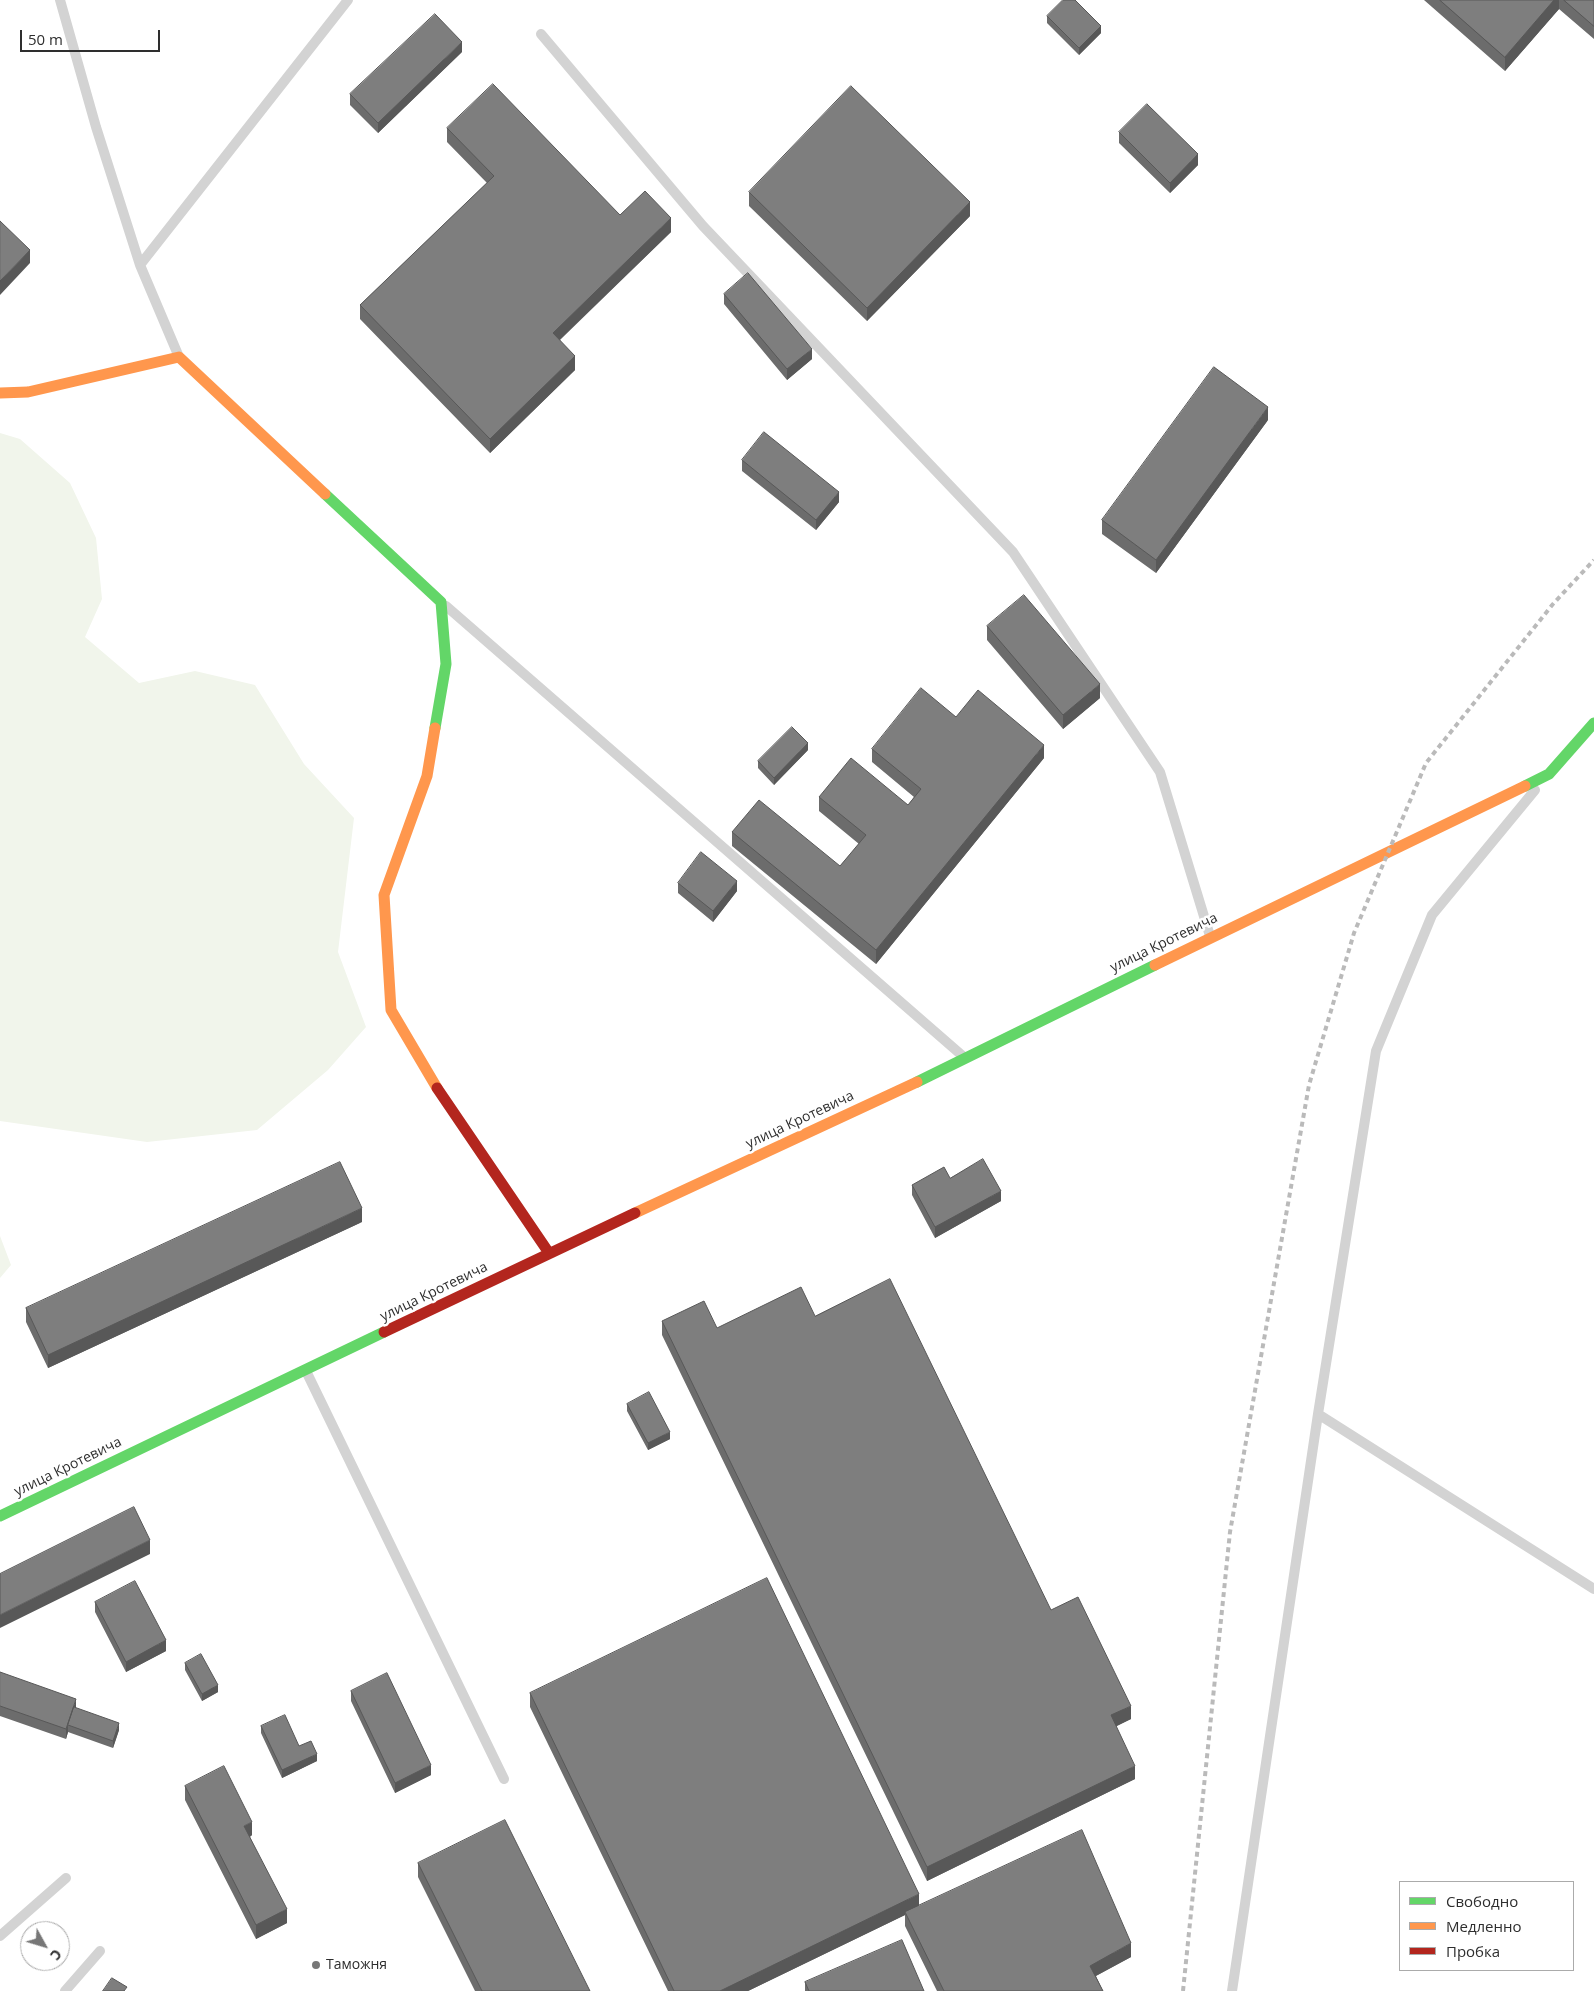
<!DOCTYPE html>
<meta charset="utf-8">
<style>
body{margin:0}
#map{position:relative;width:1594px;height:1991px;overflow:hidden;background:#fff;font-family:"Open Sans",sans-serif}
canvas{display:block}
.legend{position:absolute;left:1399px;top:1881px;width:175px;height:90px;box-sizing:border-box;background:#fff;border:1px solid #ababab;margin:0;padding:6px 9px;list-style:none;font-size:15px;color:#2e2e2e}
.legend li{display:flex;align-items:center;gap:10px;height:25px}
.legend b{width:25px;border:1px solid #ababab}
.north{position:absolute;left:20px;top:1921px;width:50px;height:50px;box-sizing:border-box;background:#fff;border:1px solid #ababab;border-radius:50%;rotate:129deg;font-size:14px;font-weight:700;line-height:20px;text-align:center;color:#2e2e2e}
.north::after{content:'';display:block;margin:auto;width:18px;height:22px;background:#777;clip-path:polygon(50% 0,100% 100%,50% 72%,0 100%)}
.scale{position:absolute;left:20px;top:30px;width:140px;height:22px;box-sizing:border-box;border:2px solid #2e2e2e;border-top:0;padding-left:6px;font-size:15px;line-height:18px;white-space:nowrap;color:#2e2e2e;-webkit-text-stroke:4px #fff;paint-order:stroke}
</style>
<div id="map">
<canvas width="1594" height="1991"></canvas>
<ul class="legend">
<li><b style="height:6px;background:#63d668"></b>Свободно</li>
<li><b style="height:6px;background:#ff974d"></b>Медленно</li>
<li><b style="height:6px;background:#b3261e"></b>Пробка</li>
</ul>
<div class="north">С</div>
<div class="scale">50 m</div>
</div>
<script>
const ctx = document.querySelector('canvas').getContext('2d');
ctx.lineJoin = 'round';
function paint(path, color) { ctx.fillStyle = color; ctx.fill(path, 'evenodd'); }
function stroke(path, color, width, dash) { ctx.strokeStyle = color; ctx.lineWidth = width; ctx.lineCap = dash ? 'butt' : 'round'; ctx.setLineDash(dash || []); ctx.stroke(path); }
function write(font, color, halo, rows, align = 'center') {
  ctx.font = font + ' "Open Sans",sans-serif'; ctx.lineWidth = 5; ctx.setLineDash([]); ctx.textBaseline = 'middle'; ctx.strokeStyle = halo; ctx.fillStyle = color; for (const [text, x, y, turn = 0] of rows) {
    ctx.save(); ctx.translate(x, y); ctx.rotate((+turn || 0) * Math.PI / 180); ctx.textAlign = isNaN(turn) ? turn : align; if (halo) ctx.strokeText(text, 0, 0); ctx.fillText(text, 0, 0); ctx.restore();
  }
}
paint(new Path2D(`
 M 0,433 L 20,439 L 70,483 L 96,538 L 102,599 L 85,637 L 139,683 L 195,671 L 255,685 L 304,764 L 354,818 L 338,952 L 366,1027 L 328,1070 L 257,1130 L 147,1142 L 0,1121 Z
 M 0,1236 L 11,1265 L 0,1278 Z`), '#f1f5eb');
stroke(new Path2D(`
 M 60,0 L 96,127 L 140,265 L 179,357
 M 541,34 L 703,226 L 1013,552 L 1160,772 L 1210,936
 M 140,265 L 348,0
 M 446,606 L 965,1058
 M 306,1371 L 504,1779
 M 1318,1414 L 1594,1589
 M 0,1936 L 66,1878
 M 65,1991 L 100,1951
 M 1232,1991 L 1318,1414 L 1376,1051 L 1432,915 L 1535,790`), '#d3d3d3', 10);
stroke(new Path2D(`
 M 325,494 L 441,602 L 446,664 L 435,728
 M 1525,786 L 1549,774 L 1594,723
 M 917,1082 L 1155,965
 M 0,1516 L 384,1332`), '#63d668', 11);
stroke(new Path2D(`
 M 0,393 L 28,392 L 179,357 L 325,494
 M 435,728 L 427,776 L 384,895 L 391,1010 L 437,1088
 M 1155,965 L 1525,786
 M 635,1213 L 917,1082`), '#ff974d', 11);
stroke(new Path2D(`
 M 437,1088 L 549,1253
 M 384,1332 L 635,1213`), '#b3261e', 11);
stroke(new Path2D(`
 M 1183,1991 L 1230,1532 L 1309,1085 L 1354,933 L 1426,763 L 1553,604 L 1594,560`), '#bababa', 4, [5, 4]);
paint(new Path2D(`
 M 1424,0 L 1594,0 L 1594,39 L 1559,9 L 1505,71 Z
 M 1047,16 L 1101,33 L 1079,55 L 1047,23 Z
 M 462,52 L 378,133 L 350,105 L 350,94 Z
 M 447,128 L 620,215 L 671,232 L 560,340 L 575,370 L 490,453 L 360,319 L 360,305 L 487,183 L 447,142 Z
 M 1119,132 L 1198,165 L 1170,193 L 1119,143 Z
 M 749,192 L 970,216 L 867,321 L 749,206 Z
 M 724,294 L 812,359 L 787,380 L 724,304 Z
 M 1268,420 L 1156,573 L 1102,534 L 1102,520 Z
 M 742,460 L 839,502 L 816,530 L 742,471 Z
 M 987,626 L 1100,698 L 1063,729 L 987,640 Z
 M 956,717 L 1044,758 L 876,964 L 732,846 L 732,832 L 840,866 L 859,844 L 819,811 L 819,797 L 908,805 L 914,797 L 872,762 L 872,749 Z
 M 808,750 L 774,785 L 758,768 L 758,761 Z
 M 678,883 L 737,891 L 713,922 L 678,893 Z
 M 950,1178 L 1001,1201 L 935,1238 L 912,1195 L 912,1185 Z
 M 362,1222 L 48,1368 L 26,1322 L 26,1308 Z
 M 815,1316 L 1051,1610 L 1131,1719 L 1116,1726 L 1135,1779 L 927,1881 L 662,1335 L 662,1321 L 717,1328 Z
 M 627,1404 L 670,1439 L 648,1450 L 627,1411 Z
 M 95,1602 L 166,1651 L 126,1672 L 95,1612 Z
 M 185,1663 L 218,1692 L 202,1701 L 185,1670 Z
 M 0,1672 L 76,1708 L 119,1730 L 113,1748 L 68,1732 L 66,1739 L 0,1716 Z
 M 351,1691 L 431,1775 L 395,1793 L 351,1701 Z
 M 530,1693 L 919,1906 L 1131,1957 L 1096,1976 L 1103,1991 L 937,1991 L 905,1926 L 905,1915 L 748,1991 L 668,1991 L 530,1707 Z
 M 261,1726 L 299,1746 L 317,1761 L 282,1778 L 261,1733 Z
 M 185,1786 L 252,1835 L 250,1837 L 287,1923 L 256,1939 L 185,1800 Z
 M 418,1863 L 590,1991 L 475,1991 L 418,1877 Z
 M 805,1982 L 924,1991 L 805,1991 Z`), '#6c6c6c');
paint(new Path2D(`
 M 1554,0 L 1559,0 L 1559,9 L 1505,71 L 1505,57 Z
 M 1101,26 L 1101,33 L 1079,55 L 1079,48 Z
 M 462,42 L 462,52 L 378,133 L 378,123 Z
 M 1198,154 L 1198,165 L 1170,193 L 1170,183 Z
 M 970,202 L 970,216 L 867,321 L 867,308 Z
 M 671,218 L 671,232 L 553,346 L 553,333 Z
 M 30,250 L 30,263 L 0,295 L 0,281 Z
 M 812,349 L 812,359 L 787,380 L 787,369 Z
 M 575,356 L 575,370 L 490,453 L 490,439 Z
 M 1268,407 L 1268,420 L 1156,573 L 1156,560 Z
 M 839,492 L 839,502 L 816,530 L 816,520 Z
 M 1100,684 L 1100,698 L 1063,729 L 1063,715 Z
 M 808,743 L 808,750 L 774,785 L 774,778 Z
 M 1044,745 L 1044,758 L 876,964 L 876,950 Z
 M 737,881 L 737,891 L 713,922 L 713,911 Z
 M 1001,1191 L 1001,1201 L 935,1238 L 935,1227 Z
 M 362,1208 L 362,1222 L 48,1368 L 48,1355 Z
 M 670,1432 L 670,1439 L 648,1450 L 648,1443 Z
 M 150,1540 L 150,1554 L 0,1628 L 0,1615 Z
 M 166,1640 L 166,1651 L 126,1672 L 126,1662 Z
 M 218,1685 L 218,1692 L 202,1701 L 202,1694 Z
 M 76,1699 L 76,1709 L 68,1725 L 68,1732 L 66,1739 L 66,1729 Z
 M 1131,1706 L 1131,1719 L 1111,1729 L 1111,1715 Z
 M 119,1723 L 119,1730 L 113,1748 L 113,1741 Z
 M 317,1754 L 317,1761 L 282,1778 L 282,1770 Z
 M 431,1765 L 431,1775 L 395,1793 L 395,1783 Z
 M 1135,1766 L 1135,1779 L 927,1881 L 927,1867 Z
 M 252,1822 L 252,1835 L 244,1840 L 244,1826 Z
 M 919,1894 L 919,1908 L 905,1912 L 905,1915 L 748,1991 L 720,1991 Z
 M 287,1909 L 287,1923 L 256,1939 L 256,1925 Z
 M 1131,1943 L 1131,1957 L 1090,1979 L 1090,1966 Z`), '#585858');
const building = new Path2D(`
 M 1063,0 L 1075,0 L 1101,26 L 1079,48 L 1047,16 Z
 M 1440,0 L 1554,0 L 1505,57 Z
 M 1564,0 L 1594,0 L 1594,26 Z
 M 435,14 L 462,42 L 378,123 L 350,94 Z
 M 493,84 L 620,215 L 645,191 L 671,218 L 553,333 L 575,356 L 490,439 L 360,305 L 494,176 L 447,128 Z
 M 851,86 L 970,202 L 867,308 L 749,192 Z
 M 1147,104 L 1198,154 L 1170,183 L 1119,132 Z
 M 0,221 L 30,250 L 0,281 Z
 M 748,273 L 812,349 L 787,369 L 724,294 Z
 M 1214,367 L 1268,407 L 1156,560 L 1102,520 Z
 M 764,432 L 839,492 L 816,520 L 742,460 Z
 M 1024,595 L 1100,684 L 1063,715 L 987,626 Z
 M 921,688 L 956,717 L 978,690 L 1044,745 L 876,950 L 732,832 L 759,800 L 840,866 L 866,835 L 819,797 L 851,758 L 908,805 L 921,789 L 872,749 Z
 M 792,727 L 808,743 L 774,778 L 758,761 Z
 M 701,852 L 737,881 L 713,911 L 678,883 Z
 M 983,1159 L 1001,1191 L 935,1227 L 912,1185 L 944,1167 L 950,1178 Z
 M 340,1162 L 362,1208 L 48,1355 L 26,1308 Z
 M 890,1279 L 1051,1610 L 1078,1597 L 1131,1706 L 1111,1715 L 1135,1766 L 927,1867 L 662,1321 L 704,1301 L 717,1328 L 801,1287 L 815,1316 Z
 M 649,1392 L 670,1432 L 648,1443 L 627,1404 Z
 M 134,1507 L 150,1540 L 0,1615 L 0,1574 Z
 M 767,1578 L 919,1894 L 720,1991 L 674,1991 L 530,1693 Z
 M 135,1581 L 166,1640 L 126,1662 L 95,1602 Z
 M 201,1654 L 218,1685 L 202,1694 L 185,1663 Z
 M 0,1672 L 76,1699 L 66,1729 L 0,1706 Z
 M 387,1673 L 431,1765 L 395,1783 L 351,1691 Z
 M 74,1707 L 119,1723 L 113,1741 L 68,1725 Z
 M 285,1715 L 299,1746 L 311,1741 L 317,1754 L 282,1770 L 261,1726 Z
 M 224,1766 L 252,1822 L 244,1826 L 287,1909 L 256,1925 L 185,1786 Z
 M 505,1820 L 590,1991 L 482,1991 L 418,1863 Z
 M 1082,1830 L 1131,1943 L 1090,1966 L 1103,1991 L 944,1991 L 905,1912 Z
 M 902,1940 L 924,1991 L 809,1991 L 805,1982 Z
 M 112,1978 L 127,1987 L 124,1991 L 103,1991 Z`);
paint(building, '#7e7e7e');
stroke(building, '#585858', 1);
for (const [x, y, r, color] of [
 [316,1965,5,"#777"]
]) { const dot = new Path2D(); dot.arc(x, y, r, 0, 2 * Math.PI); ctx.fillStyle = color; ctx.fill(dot); stroke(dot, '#fff', 2); }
write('14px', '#2e2e2e', '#fff', [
 ["улица Кротевича",1164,943,-26],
 ["улица Кротевича",800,1120,-25],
 ["улица Кротевича",434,1292,-26],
 ["улица Кротевича",68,1467,-26]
]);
write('14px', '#2e2e2e', '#fff', [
 ["Таможня",326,1965]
], 'left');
</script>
